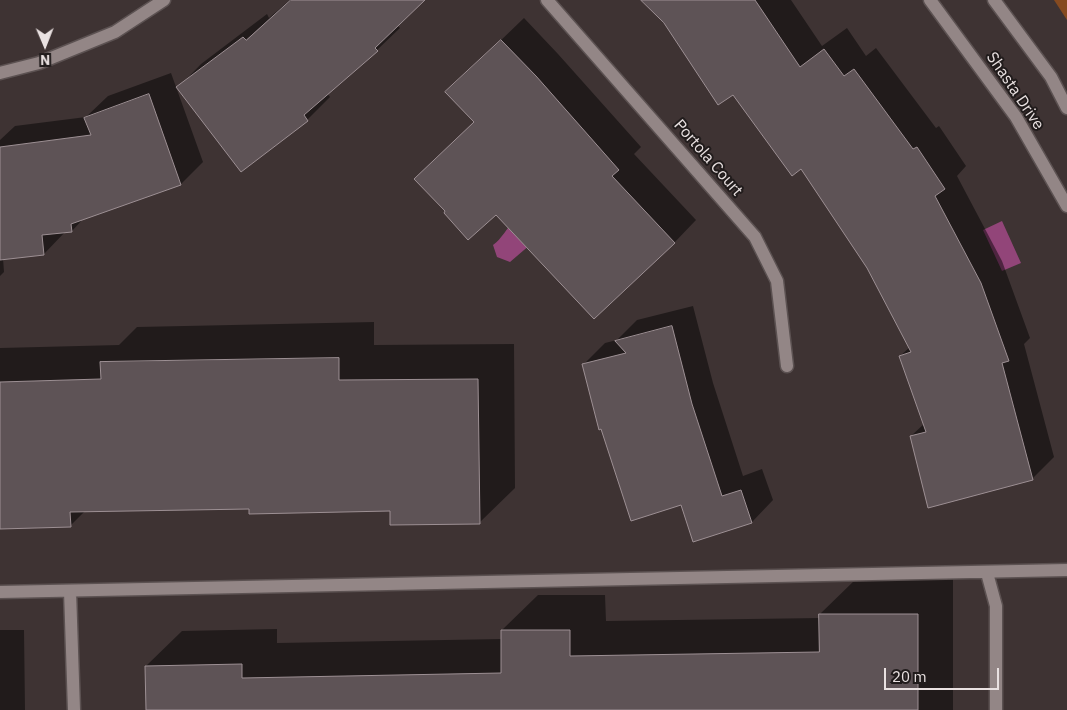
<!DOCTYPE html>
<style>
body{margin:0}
#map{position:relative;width:1067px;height:710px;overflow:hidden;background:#3e3333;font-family:"IBM Plex Sans",sans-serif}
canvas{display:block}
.north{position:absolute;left:20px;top:20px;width:50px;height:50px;-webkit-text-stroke:4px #211c1c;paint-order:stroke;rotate:179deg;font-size:14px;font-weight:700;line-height:20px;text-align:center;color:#e9e1e1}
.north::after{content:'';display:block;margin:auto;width:18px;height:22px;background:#e9e1e1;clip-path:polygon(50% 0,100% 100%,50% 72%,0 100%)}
.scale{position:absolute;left:884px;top:668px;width:115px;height:22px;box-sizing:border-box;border:2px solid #e9e1e1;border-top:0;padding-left:6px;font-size:15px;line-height:18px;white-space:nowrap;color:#e9e1e1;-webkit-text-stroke:4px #211c1c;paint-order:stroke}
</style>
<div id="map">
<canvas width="1067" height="710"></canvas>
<div class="north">N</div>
<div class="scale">20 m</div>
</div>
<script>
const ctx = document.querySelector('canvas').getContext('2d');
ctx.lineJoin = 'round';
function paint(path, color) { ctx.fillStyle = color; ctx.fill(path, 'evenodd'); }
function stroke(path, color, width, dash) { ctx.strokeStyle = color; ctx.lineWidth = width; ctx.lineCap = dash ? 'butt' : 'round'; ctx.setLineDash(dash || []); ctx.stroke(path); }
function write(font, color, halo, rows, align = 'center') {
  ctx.font = font + ' "IBM Plex Sans",sans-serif'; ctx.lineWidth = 4; ctx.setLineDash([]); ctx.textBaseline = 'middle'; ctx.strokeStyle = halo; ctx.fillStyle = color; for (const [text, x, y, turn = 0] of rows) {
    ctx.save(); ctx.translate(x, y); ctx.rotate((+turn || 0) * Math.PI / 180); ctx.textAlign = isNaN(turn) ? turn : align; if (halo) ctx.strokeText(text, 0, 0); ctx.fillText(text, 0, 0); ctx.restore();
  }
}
paint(new Path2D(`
 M 1054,0 L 1067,0 L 1067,20 Z`), '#854a20');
paint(new Path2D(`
 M 515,221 L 538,238 L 510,262 L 497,257 L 493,245 C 502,239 506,228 515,221 Z
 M 1002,221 L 1021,263 L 1002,271 L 983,230 Z`), '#924579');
paint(new Path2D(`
 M 290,0 L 423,0 L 397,25 L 400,28 L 377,50 L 327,93 L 330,97 L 307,120 L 178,88 L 201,64 L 267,14 L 269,18 Z
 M 643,0 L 791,0 L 822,46 L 847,28 L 866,56 L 876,48 L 936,128 L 939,126 L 966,166 L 957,176 L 1002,261 L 1030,338 L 1024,344 L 1054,457 L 1032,479 L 911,436 L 925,423 L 900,356 L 910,347 L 868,268 L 801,168 L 733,93 Z
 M 524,18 L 558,54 L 641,147 L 634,154 L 696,220 L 674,243 L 496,214 L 475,122 L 470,70 Z
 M 171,73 L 203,162 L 181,184 L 84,218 L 72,231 L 66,231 L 44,254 L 3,258 L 4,272 L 0,276 L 0,140 L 15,126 L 86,117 L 108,96 Z
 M 693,306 L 713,383 L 743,476 L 762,469 L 773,500 L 752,522 L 694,541 L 681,503 L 584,364 L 605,343 L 617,340 L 637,320 Z
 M 374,322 L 374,345 L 514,344 L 515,488 L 479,523 L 391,510 L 250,508 L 85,511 L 70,526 L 0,528 L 0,348 L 119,345 L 137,327 Z
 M 856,579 L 953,579 L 953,710 L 147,710 L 146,666 L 182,631 L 277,629 L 277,643 L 502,639 L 502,630 L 538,595 L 605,595 L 606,621 L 820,618 L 820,614 Z
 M 0,630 L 24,630 L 25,710 L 0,710 Z`), '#0007');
const building = new Path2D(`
 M 291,0 L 425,0 L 375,48 L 378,51 L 304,115 L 308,121 L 241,172 L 176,87 L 243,37 L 246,40 Z
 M 641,0 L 755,0 L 800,67 L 824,49 L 844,76 L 854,69 L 913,149 L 917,147 L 945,189 L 935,196 L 981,283 L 1009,361 L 1002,363 L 1033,480 L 928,508 L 910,436 L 926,432 L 899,356 L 911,352 L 867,268 L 801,169 L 792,176 L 733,95 L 718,105 L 664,23 Z
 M 501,40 L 536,76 L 619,170 L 612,176 L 675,243 L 594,319 L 496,215 L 468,240 L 444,213 L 445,211 L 414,179 L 474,122 L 445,92 Z
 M 149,94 L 181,185 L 71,224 L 72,232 L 42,235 L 44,255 L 0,260 L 0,147 L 91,135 L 84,118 Z
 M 672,326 L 692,404 L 722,496 L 741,490 L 752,523 L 693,542 L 681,505 L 631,521 L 601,429 L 599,430 L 582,364 L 626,353 L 615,341 Z
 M 339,358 L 339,380 L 478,379 L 480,524 L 390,525 L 390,511 L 249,514 L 249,509 L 70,512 L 71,527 L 0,529 L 0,382 L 101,379 L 100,362 Z
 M 819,614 L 918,614 L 918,710 L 146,710 L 145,666 L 242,664 L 242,678 L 501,673 L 501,630 L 570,630 L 570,656 L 819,652 Z`);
paint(building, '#5e5356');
stroke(building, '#9d9094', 1);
const minor = new Path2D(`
 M 547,0 L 755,237 L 777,281 L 787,366
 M 930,0 L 1016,117 L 1067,206
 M 994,0 L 1051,77 L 1067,108
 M 0,73 L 39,63 L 115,32 L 164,0
 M 987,573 L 996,606 L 996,710
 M 70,591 L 74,710
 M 0,592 L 1067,570`);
stroke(minor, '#5c5252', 15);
stroke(minor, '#938686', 12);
write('16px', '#e9e1e1', '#211c1c', [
 ["Shasta Drive",1015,91,56],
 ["Portola Court",708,158,49]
]);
</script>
